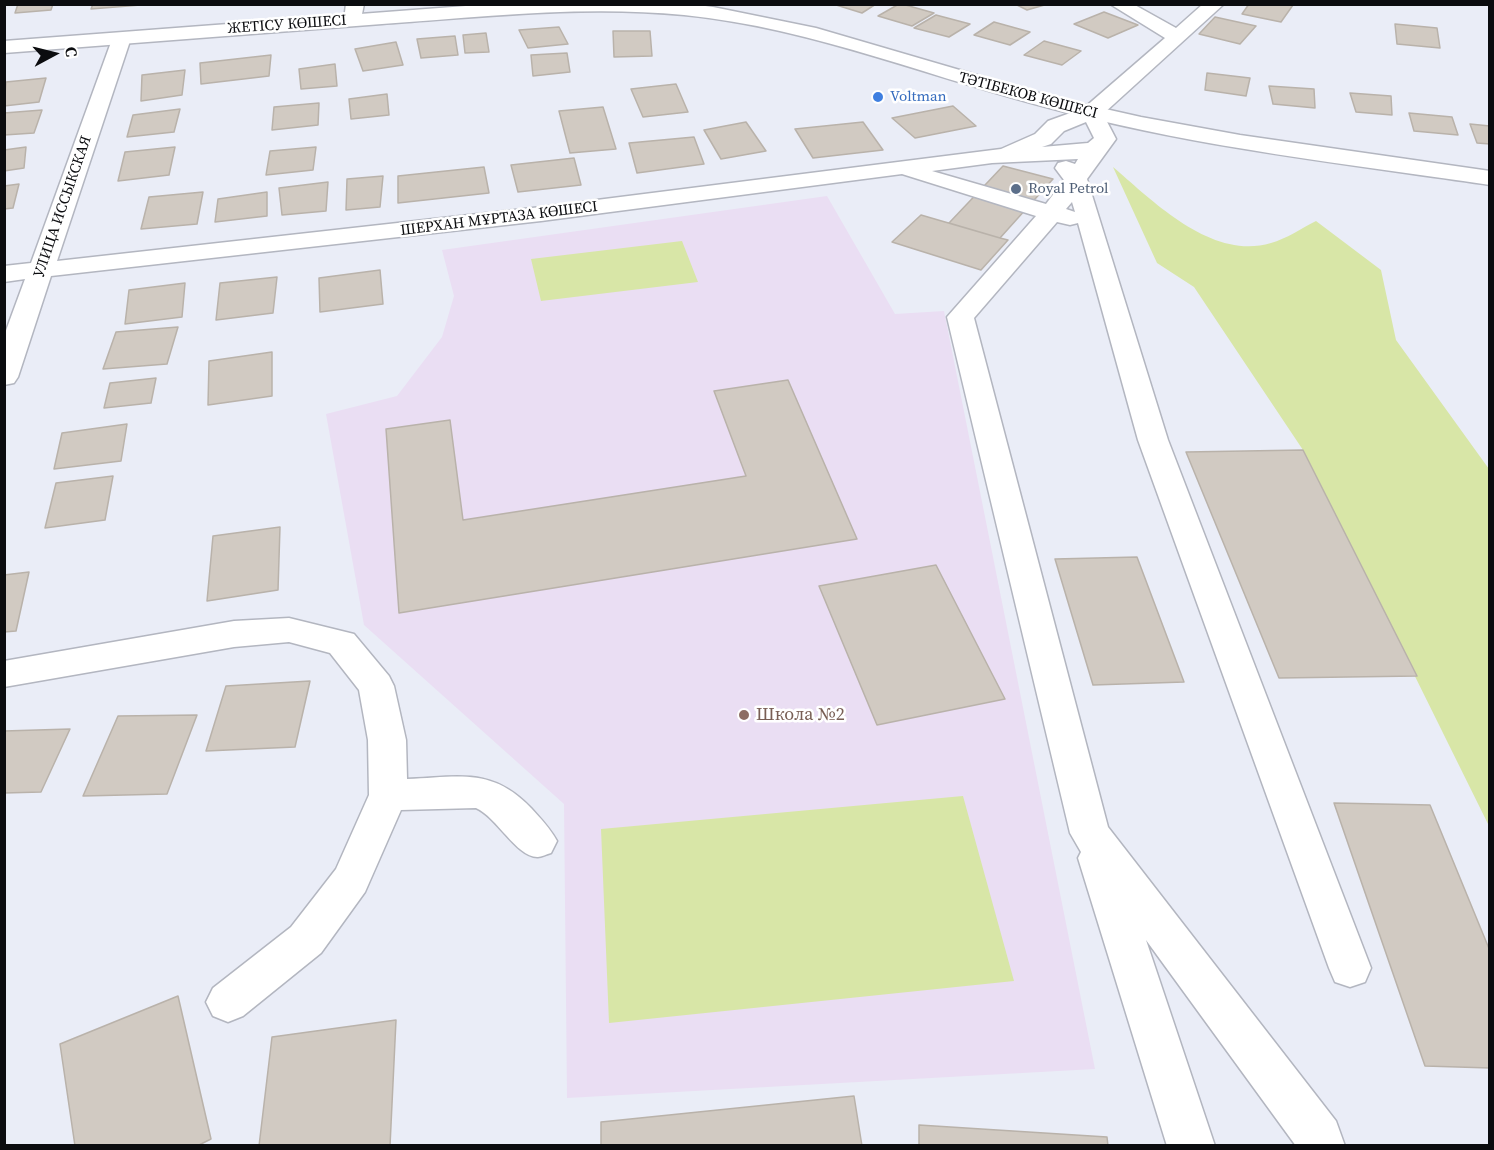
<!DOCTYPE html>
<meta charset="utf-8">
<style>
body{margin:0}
#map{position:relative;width:1494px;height:1150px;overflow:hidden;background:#eaedf7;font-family:"Source Serif 4",serif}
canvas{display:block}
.frame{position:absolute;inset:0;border:6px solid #0b0c0f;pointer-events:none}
.north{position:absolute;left:24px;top:24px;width:60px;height:60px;-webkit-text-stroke:4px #fff;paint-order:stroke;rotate:83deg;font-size:16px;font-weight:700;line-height:24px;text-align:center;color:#0b0c0f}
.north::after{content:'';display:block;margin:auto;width:21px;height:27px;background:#0b0c0f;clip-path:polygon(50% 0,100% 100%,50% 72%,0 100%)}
</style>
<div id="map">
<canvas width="1494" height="1150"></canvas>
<div class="frame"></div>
<div class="north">С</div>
</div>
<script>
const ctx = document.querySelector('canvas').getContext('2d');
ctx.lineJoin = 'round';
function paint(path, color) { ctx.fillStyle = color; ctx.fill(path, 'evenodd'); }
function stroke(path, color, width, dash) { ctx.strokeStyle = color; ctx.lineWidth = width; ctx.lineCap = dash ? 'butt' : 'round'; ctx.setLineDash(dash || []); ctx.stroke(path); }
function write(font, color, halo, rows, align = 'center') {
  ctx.font = font + ' "Source Serif 4",serif'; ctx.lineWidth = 5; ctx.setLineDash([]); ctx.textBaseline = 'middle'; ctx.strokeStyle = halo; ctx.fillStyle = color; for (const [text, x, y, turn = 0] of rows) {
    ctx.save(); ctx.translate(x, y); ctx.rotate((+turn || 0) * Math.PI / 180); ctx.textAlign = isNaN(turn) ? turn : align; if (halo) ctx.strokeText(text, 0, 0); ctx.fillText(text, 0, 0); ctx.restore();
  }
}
paint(new Path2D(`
 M 827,196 L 895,314 L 944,311 L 1095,1069 L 567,1098 L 564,804 L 364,625 L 326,414 L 397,396 L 442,337 L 454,296 L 442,250 Z`), '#eadef3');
paint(new Path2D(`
 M 1113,167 C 1153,201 1212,261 1271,243 C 1286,239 1302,228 1316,221 L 1381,270 L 1396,340 L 1489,469 L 1489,826 L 1303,450 L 1194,287 L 1157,263 Z
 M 682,241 L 698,282 L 541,301 L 531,259 Z
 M 963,796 L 1014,981 L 609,1023 L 601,829 Z`), '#d8e6a7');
const building = new Path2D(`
 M 18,4 L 53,4 L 51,10 L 15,13 Z
 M 93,4 L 153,4 L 91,9 Z
 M 833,4 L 876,4 L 862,13 Z
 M 899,4 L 902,4 L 934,13 L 912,26 L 878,16 Z
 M 1015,4 L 1048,4 L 1027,10 Z
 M 1249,4 L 1289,4 L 1293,5 L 1281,22 L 1242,14 Z
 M 1104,12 L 1138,25 L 1108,38 L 1074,24 Z
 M 936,15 L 970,24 L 949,37 L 914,28 Z
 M 1215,17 L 1256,26 L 1240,44 L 1199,34 Z
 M 994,22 L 1030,32 L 1010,45 L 974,35 Z
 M 1395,24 L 1437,28 L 1440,48 L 1397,44 Z
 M 559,27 L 568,44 L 528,48 L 519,30 Z
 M 613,31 L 650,31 L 652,56 L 614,57 Z
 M 486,33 L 489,52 L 465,53 L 463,35 Z
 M 455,36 L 458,55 L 421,58 L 417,39 Z
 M 1044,41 L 1081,51 L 1062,65 L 1024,55 Z
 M 396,42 L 403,65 L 363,71 L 355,49 Z
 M 567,53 L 570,72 L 533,76 L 531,55 Z
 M 271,55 L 269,76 L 201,84 L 200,63 Z
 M 335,64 L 337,86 L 301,89 L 299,69 Z
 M 185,70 L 182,95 L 141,101 L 142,75 Z
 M 1207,73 L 1250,78 L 1246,96 L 1205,90 Z
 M 46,78 L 39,102 L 4,106 L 6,82 Z
 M 676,84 L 688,112 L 643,117 L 631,89 Z
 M 1269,86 L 1314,89 L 1315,108 L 1273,104 Z
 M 1350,93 L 1391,96 L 1392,115 L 1356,112 Z
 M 387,94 L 389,115 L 351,119 L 349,99 Z
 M 319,103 L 318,125 L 272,130 L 274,107 Z
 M 953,106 L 976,126 L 915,138 L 892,118 Z
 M 603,107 L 616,149 L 570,153 L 559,111 Z
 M 180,109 L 174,132 L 127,137 L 133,115 Z
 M 42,110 L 34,133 L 4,135 L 4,113 Z
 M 1409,113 L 1452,117 L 1458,135 L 1414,131 Z
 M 746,122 L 766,151 L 721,159 L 704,130 Z
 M 863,122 L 883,150 L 813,158 L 795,129 Z
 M 1470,124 L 1490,126 L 1490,144 L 1477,143 Z
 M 694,137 L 704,164 L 637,173 L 629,143 Z
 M 26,147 L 24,168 L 4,171 L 4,150 Z
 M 175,147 L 169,175 L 118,181 L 125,152 Z
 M 316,147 L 313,170 L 266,175 L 270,151 Z
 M 574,158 L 581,185 L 518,192 L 511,165 Z
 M 1003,166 L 1053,179 L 1000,238 L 949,223 Z
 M 484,167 L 489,193 L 398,203 L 398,176 Z
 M 383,176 L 380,207 L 346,210 L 347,179 Z
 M 328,182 L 326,211 L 282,215 L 279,188 Z
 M 19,184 L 13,208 L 4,209 L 4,186 Z
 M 203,192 L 197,224 L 141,229 L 149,197 Z
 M 267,192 L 267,216 L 215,222 L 218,199 Z
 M 921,215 L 1000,238 L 1008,240 L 981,270 L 892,242 Z
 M 380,270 L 383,304 L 320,312 L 319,278 Z
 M 277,277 L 273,313 L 216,320 L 220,283 Z
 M 185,283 L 182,317 L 125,324 L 129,290 Z
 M 178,327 L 167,364 L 103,369 L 116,332 Z
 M 272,352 L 272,396 L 208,405 L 209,361 Z
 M 156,378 L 151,403 L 104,408 L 110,383 Z
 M 788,380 L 857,539 L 399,613 L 386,429 L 450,420 L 463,520 L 746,476 L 714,391 Z
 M 127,424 L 121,461 L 54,469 L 62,433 Z
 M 1303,450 L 1417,676 L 1279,678 L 1186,452 Z
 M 113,476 L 105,520 L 45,528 L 56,483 Z
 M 280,527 L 278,590 L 207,601 L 213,536 Z
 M 1137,557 L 1184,682 L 1093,685 L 1055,559 Z
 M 936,565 L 1005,699 L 877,725 L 819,586 Z
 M 29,572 L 16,631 L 4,632 L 4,575 Z
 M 310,681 L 295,747 L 206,751 L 226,686 Z
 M 197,715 L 167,794 L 83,796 L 118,716 Z
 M 70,729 L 41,792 L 4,793 L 4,731 Z
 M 1334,803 L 1430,805 L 1490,951 L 1490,1068 L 1425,1066 Z
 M 178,996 L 211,1139 L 197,1146 L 75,1146 L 60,1044 Z
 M 396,1020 L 390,1146 L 259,1146 L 272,1037 Z
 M 854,1096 L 862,1146 L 601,1146 L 601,1122 Z
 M 919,1125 L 1107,1137 L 1108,1146 L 919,1146 Z`);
paint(building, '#d1cac2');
stroke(building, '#b9b2aa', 1.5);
const minor = new Path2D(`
 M 346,4 L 364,4 L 360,24 L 346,24 L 344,20 Z
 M 1110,4 L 1133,4 L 1176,28 L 1203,4 L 1224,4 L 1103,114 L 1116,139 L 1087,179 L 1168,440 L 1371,968 L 1365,982 L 1350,987 L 1335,982 L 1329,968 L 1138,440 L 1078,223 L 1070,225 L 1057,222 L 974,318 L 1108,827 L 1336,1121 L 1345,1146 L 1296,1146 L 1146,940 L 1215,1146 L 1167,1146 L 1078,858 L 1081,852 L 1070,833 L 947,317 L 1036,216 L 902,174 L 541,221 L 51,276 L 18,377 L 14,383 L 4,385 L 4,336 L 25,279 L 4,282 L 4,266 L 31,263 L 114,34 L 128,34 L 131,38 L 57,261 L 541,207 L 1001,149 L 1035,134 L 1048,121 L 1084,108 L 1165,38 ZM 1086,122 L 1094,138 L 1088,143 L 1042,147 L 1051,144 L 1064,131 ZM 1078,159 L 1075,164 L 1066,161 L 1058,163 L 1055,168 L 1064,180 L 1046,204 L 932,171 L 992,163 ZM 1072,202 L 1075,212 L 1066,209 Z
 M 289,618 L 354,634 L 389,676 L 394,686 L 406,740 L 407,779 C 459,777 492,767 531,808 C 541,819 550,828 557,841 L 551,853 C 547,854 541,857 538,857 C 517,858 497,817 476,808 L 401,810 L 365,892 L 321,953 L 243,1016 L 228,1022 L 213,1016 L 206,1002 L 213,988 L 291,927 L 336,869 L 369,795 L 368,740 L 359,690 L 330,653 L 289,642 L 234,647 L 4,687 L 4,661 L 234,621 Z`);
const major = new Path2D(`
 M 492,4 L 690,4 L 713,7 L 816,28 L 1052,97 L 1141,117 L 1240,135 L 1490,171 L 1490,185 C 1347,164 1204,148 1065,112 C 938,81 815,28 684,15 C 583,5 482,17 382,24 C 256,34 130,43 4,53 L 4,41 Z`);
stroke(minor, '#b3b6c0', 3);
stroke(major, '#b3b6c0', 3);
paint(minor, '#fff');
paint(major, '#fff');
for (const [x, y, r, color] of [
 [878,97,6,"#3f7fe0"],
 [1016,189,6,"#5c6f8a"],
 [744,715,6,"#8d6e63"]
]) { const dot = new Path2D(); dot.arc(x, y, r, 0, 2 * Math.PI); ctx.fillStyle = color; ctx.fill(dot); stroke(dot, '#fff', 2); }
write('15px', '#0b0c0f', '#fff', [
 ["ЖЕТІСУ КӨШЕСІ",287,25,-4],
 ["ТӘТІБЕКОВ КӨШЕСІ",1028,96,15],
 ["УЛИЦА ИССЫКСКАЯ",63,207,-71],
 ["ШЕРХАН МҰРТАЗА КӨШЕСІ",499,219,-7]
]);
write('15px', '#366cbe', '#fff', [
 ["Voltman",890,97]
], 'left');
write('15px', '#4e5e75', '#fff', [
 ["Royal Petrol",1028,189]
], 'left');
write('18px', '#785e54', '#fff', [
 ["Школа №2",756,715]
], 'left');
</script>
